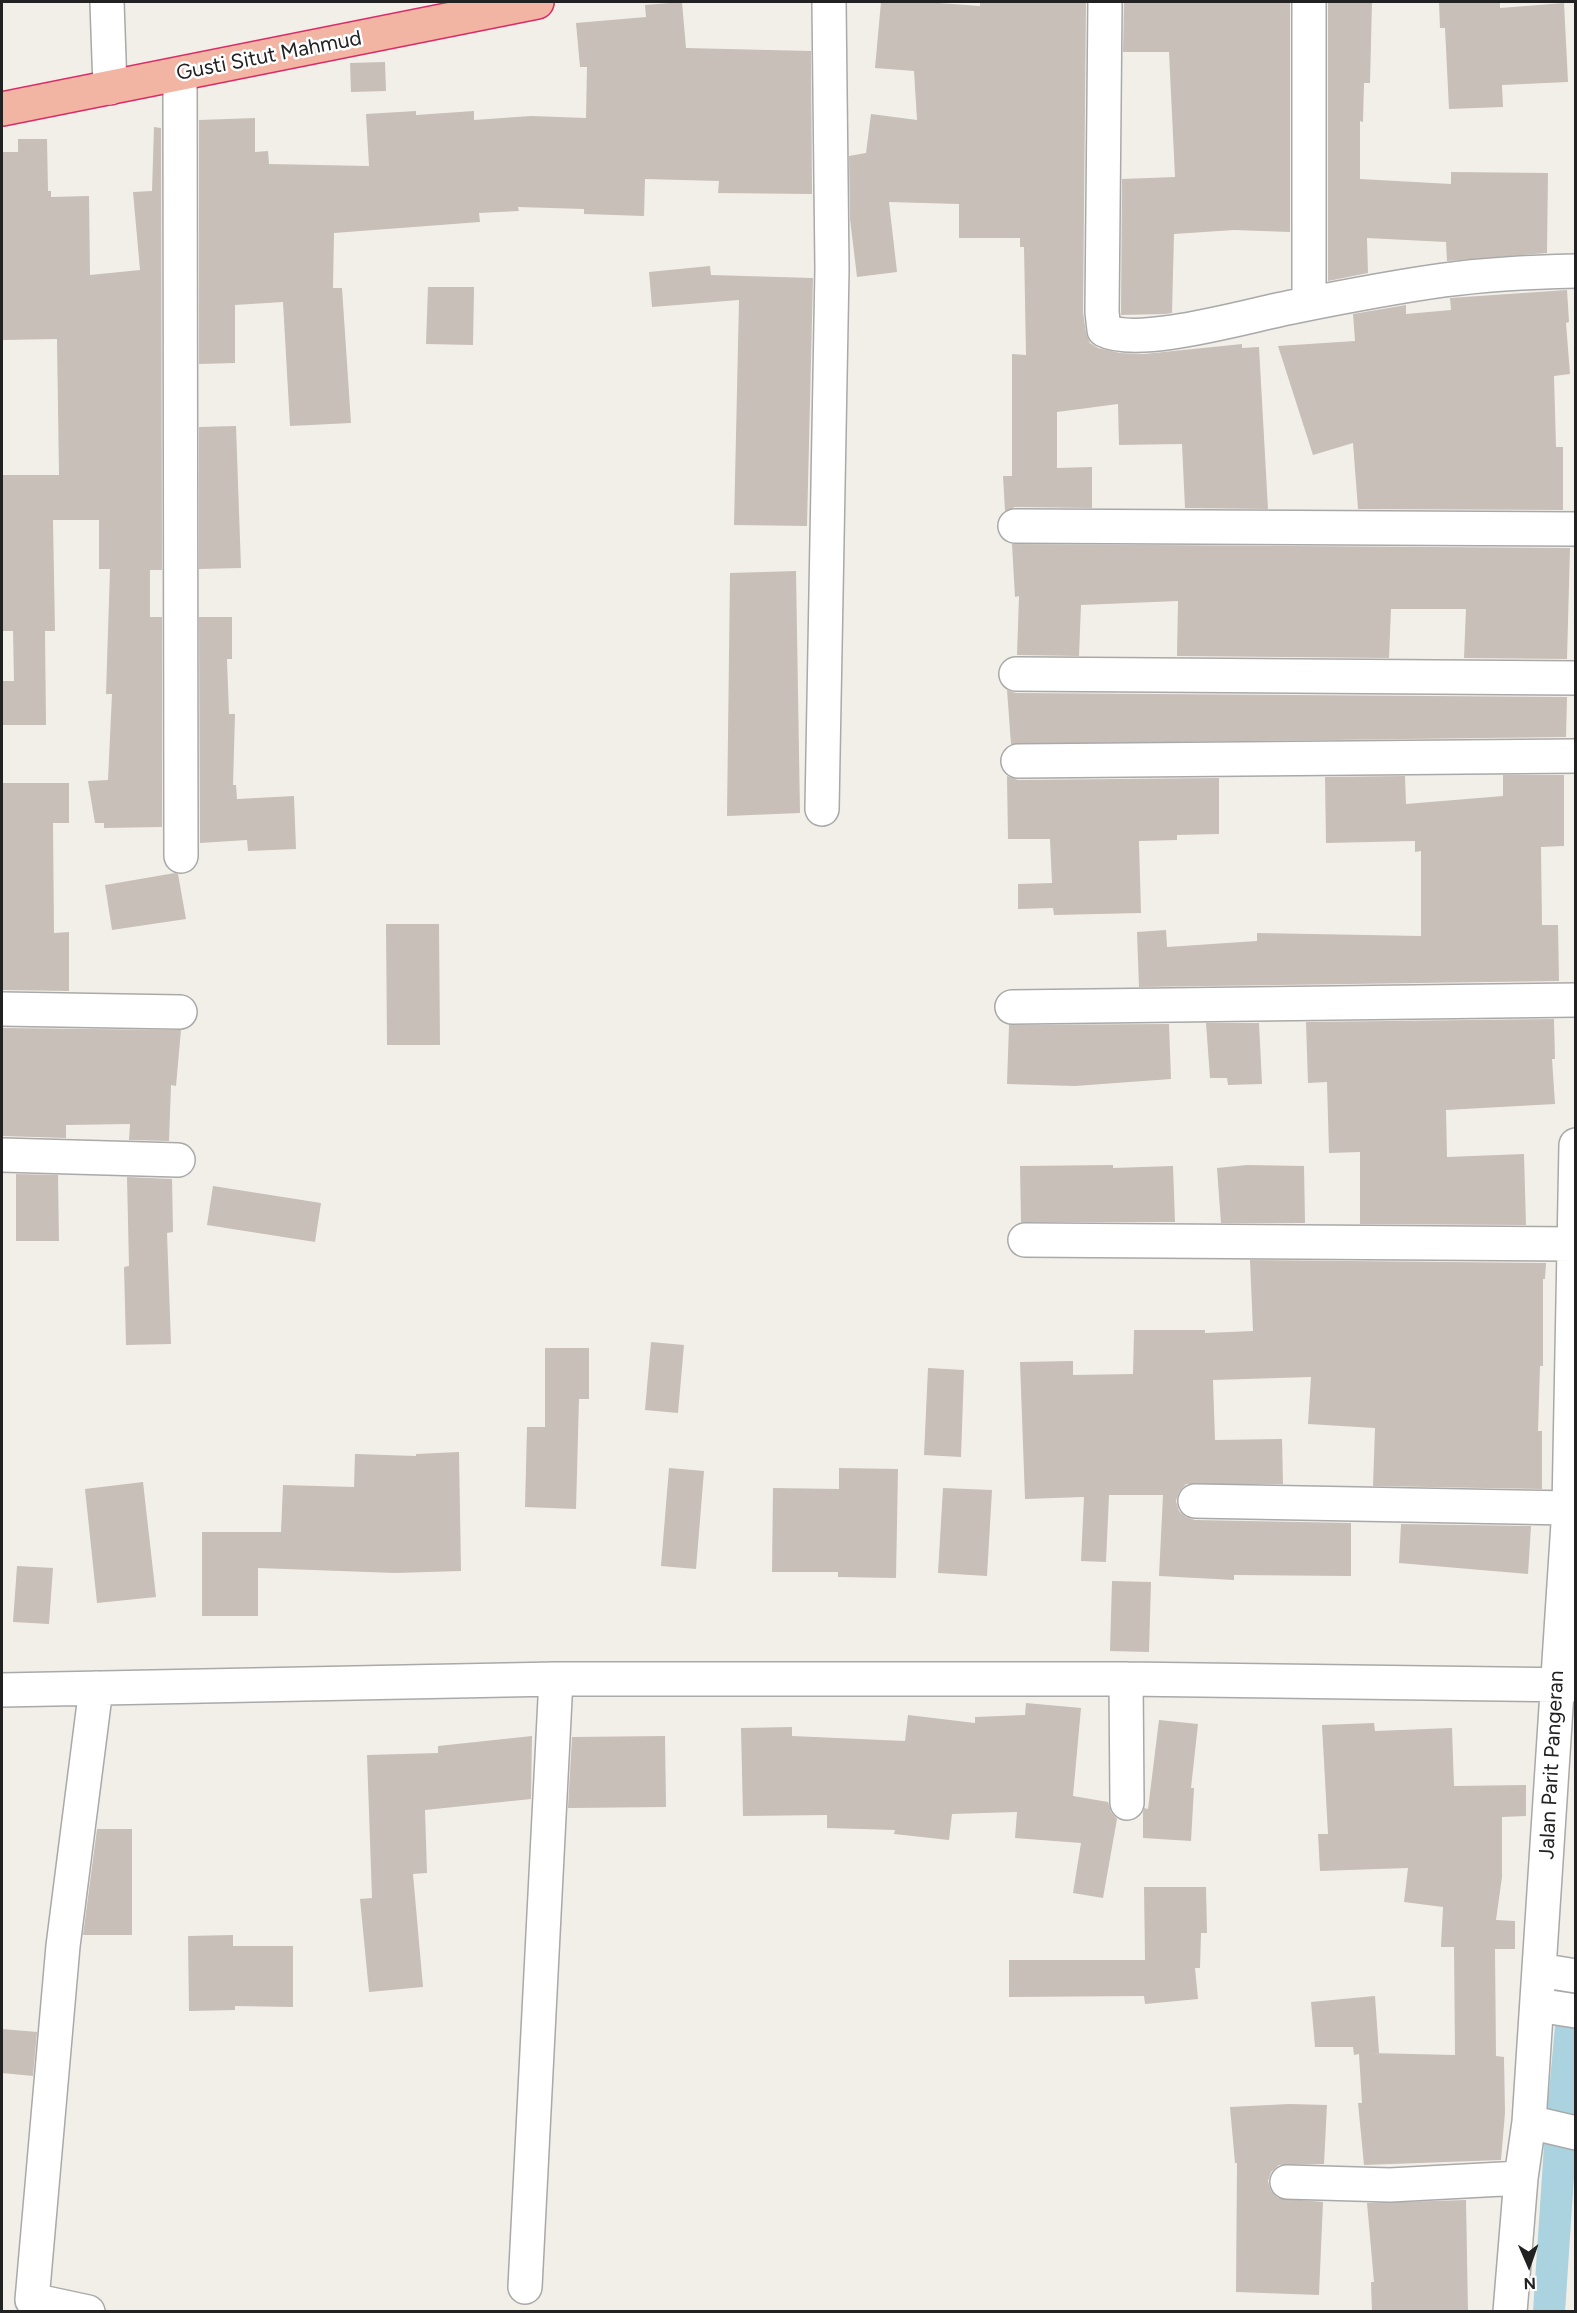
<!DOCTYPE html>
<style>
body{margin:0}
#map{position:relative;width:1577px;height:2313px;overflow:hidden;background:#f2efe9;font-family:Figtree,sans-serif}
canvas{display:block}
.frame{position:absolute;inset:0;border:3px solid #222;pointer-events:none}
.north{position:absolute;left:1499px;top:2235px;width:60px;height:60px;-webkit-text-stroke:4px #fff;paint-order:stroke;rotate:178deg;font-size:16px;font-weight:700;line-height:24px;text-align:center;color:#222}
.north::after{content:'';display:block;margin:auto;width:21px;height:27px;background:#222;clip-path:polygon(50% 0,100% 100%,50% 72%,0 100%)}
</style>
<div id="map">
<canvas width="1577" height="2313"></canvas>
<div class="frame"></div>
<div class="north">N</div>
</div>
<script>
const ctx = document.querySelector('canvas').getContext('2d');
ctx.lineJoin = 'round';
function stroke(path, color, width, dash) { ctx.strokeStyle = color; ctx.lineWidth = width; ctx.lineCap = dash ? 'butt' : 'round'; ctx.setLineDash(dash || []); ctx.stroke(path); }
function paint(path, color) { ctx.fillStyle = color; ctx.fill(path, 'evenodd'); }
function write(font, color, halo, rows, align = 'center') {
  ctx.font = font + ' Figtree,sans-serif'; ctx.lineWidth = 5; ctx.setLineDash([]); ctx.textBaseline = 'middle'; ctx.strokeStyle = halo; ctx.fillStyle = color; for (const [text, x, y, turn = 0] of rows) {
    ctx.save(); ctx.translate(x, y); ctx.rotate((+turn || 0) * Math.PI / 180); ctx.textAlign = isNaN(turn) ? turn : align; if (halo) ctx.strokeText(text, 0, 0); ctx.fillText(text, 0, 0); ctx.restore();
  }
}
stroke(new Path2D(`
 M 1549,2312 L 1560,2146 L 1575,1984`), '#aad3df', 32);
paint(new Path2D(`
 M 682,2 L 686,48 L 811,51 L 812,194 L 718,193 L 719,181 L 645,179 L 644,216 L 584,214 L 584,209 L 518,207 L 519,211 L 479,213 L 480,222 L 334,233 L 333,288 L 342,288 L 351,423 L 290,426 L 283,302 L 235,305 L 235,363 L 199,364 L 199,120 L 255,118 L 255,152 L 268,151 L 269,164 L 369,166 L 366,114 L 416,111 L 416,115 L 474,111 L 474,120 L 531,116 L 586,118 L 587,67 L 580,67 L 576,23 L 646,17 L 645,5 Z
 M 881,2 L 925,2 L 980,6 L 980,2 L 1086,2 L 1083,312 L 1086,333 L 1090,343 L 1098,348 L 1120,353 L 1144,354 L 1242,344 L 1242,348 L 1259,347 L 1268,509 L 1185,508 L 1182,444 L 1119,445 L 1118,404 L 1057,412 L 1057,468 L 1092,467 L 1092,508 L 1015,507 L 1005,511 L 1003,476 L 1012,476 L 1012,354 L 1026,355 L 1024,247 L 1020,247 L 1020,238 L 959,238 L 959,204 L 889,202 L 897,272 L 857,277 L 850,219 L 849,156 L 866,153 L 871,114 L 917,120 L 914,71 L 875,68 Z
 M 1124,2 L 1290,2 L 1290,232 L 1234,230 L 1174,234 L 1172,313 L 1165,314 L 1121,315 L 1122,179 L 1175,177 L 1169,52 L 1123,52 Z
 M 1328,2 L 1372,2 L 1370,83 L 1364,83 L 1363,122 L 1360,121 L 1360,179 L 1451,184 L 1451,172 L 1548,173 L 1547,253 L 1447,261 L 1446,242 L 1367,238 L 1368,273 L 1328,281 Z
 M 1439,2 L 1500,2 L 1500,8 L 1564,3 L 1568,82 L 1502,85 L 1503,107 L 1449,109 L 1445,28 L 1440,28 Z
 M 385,62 L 386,91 L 351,92 L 350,63 Z
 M 154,127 L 161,128 L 162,570 L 150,570 L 150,617 L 162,617 L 162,827 L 104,828 L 104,823 L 95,823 L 88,781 L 108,780 L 112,694 L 106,694 L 110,569 L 99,569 L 99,520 L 53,520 L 55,631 L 45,631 L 46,725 L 2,725 L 2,681 L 14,681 L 13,631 L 2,631 L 2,475 L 59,475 L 57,339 L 2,340 L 2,152 L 18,152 L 18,139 L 47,139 L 48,191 L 51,191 L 51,197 L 89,196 L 90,275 L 140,270 L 133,192 L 152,191 Z
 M 710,266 L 711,275 L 813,278 L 807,526 L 734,525 L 739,300 L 652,307 L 649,272 Z
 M 428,287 L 474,287 L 473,345 L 426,344 Z
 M 1567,290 L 1569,322 L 1566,323 L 1570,374 L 1554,376 L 1556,447 L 1563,447 L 1563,510 L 1358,509 L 1353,443 L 1313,455 L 1278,346 L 1355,341 L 1353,314 L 1406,305 L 1406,314 L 1451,310 L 1450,298 Z
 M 236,426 L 241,568 L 199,569 L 199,427 Z
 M 1012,544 L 1570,548 L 1567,659 L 1464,658 L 1466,609 L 1391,609 L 1389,658 L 1177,656 L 1178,601 L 1081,605 L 1079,656 L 1017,655 L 1019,596 L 1015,597 Z
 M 796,571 L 800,813 L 727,816 L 730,573 Z
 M 199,617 L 232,617 L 232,659 L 227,659 L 229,714 L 235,714 L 233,785 L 236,785 L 237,799 L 294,796 L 296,849 L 248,851 L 247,840 L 200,843 Z
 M 1007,690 L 1016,693 L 1567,697 L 1566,737 L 1011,744 Z
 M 1503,775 L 1564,775 L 1564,846 L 1541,847 L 1542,925 L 1558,925 L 1559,981 L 1139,987 L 1137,932 L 1166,930 L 1167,947 L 1257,941 L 1257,933 L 1421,936 L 1421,851 L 1415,852 L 1415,841 L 1326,843 L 1325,777 L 1405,776 L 1406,804 L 1503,796 Z
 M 1007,776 L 1018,780 L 1219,778 L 1219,834 L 1177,835 L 1177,840 L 1139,841 L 1141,913 L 1054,915 L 1053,908 L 1018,909 L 1018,884 L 1052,883 L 1050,839 L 1008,839 Z
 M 2,783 L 69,783 L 69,823 L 53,823 L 54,933 L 69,932 L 69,991 L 2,990 Z
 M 175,873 L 178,874 L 186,919 L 112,930 L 105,885 Z
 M 386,924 L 439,924 L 440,1045 L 387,1045 Z
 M 1554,1019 L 1555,1059 L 1552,1059 L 1555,1104 L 1446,1110 L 1447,1157 L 1524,1154 L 1526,1225 L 1360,1224 L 1360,1152 L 1329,1153 L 1327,1082 L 1308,1083 L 1306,1022 Z
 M 1206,1023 L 1259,1023 L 1262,1084 L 1228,1085 L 1227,1078 L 1210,1078 Z
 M 1169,1024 L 1171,1079 L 1075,1086 L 1007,1084 L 1009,1025 Z
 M 2,1028 L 181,1030 L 176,1086 L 171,1085 L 169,1141 L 129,1140 L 130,1124 L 66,1125 L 66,1138 L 2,1136 Z
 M 1113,1165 L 1113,1168 L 1173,1166 L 1175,1222 L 1021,1222 L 1020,1166 Z
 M 1247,1165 L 1304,1166 L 1305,1223 L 1221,1223 L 1217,1168 Z
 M 16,1174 L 58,1175 L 59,1241 L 16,1241 Z
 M 127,1177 L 172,1179 L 173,1232 L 167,1233 L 171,1344 L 126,1345 L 124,1267 L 129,1266 Z
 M 213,1186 L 321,1203 L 315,1242 L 207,1225 Z
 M 1250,1260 L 1546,1263 L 1545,1279 L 1543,1279 L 1543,1366 L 1540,1366 L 1538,1431 L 1542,1431 L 1542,1489 L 1373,1486 L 1375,1428 L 1308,1424 L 1311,1377 L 1213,1380 L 1215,1440 L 1282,1439 L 1283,1484 L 1186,1484 L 1179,1492 L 1176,1501 L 1179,1511 L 1186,1517 L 1195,1520 L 1351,1523 L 1351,1576 L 1234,1575 L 1234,1580 L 1159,1576 L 1163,1495 L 1109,1495 L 1106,1562 L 1081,1561 L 1084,1497 L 1025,1499 L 1020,1362 L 1073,1361 L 1073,1375 L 1133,1374 L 1134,1330 L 1205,1330 L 1205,1333 L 1253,1331 Z
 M 651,1342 L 684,1345 L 678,1413 L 645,1410 Z
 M 545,1348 L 589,1348 L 589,1399 L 579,1399 L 576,1509 L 525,1507 L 527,1427 L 545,1427 Z
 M 928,1368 L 964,1370 L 961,1457 L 924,1455 Z
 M 459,1452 L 461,1571 L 395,1573 L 258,1568 L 258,1616 L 202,1616 L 202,1532 L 281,1532 L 283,1485 L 354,1487 L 355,1454 L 416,1456 L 416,1454 Z
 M 669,1468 L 704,1471 L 696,1569 L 661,1566 Z
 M 839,1468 L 898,1469 L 896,1578 L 838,1577 L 838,1572 L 772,1572 L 773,1488 L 839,1489 Z
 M 143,1482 L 156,1597 L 97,1603 L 85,1489 Z
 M 943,1488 L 992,1490 L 987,1576 L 938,1573 Z
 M 1401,1524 L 1531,1526 L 1528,1574 L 1399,1563 Z
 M 17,1566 L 53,1568 L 49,1624 L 13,1622 Z
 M 1112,1581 L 1151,1582 L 1149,1652 L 1110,1651 Z
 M 1026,1703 L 1081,1708 L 1073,1796 L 1108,1802 L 1111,1812 L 1117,1819 L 1103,1898 L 1073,1893 L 1081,1843 L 1015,1838 L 1017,1812 L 952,1814 L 949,1840 L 894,1834 L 895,1830 L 827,1828 L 827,1815 L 743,1816 L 741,1728 L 792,1727 L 792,1736 L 905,1741 L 908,1715 L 975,1723 L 975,1717 L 1025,1715 Z
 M 1159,1720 L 1198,1724 L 1191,1788 L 1194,1788 L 1191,1841 L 1143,1838 L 1143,1813 L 1144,1808 L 1148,1809 Z
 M 1374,1723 L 1375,1731 L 1452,1728 L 1454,1786 L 1526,1785 L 1526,1816 L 1502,1817 L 1502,1877 L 1496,1920 L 1515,1921 L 1515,1949 L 1495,1949 L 1496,2056 L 1504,2057 L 1505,2113 L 1501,2160 L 1364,2165 L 1358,2103 L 1362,2103 L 1359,2054 L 1354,2055 L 1353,2047 L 1315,2047 L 1311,2002 L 1375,1996 L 1379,2053 L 1370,2053 L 1455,2055 L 1454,1947 L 1441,1947 L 1443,1907 L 1404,1902 L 1408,1868 L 1320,1871 L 1318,1834 L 1328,1834 L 1322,1725 Z
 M 532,1736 L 531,1799 L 425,1810 L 427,1873 L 413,1874 L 423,1987 L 369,1992 L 360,1899 L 372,1898 L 367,1755 L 438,1753 L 438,1746 Z
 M 665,1736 L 666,1807 L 568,1808 L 572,1737 Z
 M 97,1829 L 132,1829 L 132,1935 L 83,1935 Z
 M 1144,1887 L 1206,1887 L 1207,1933 L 1201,1933 L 1200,1968 L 1195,1968 L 1198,1999 L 1145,2004 L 1144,1996 L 1009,1997 L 1009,1960 L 1145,1960 Z
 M 233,1935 L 233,1946 L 293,1946 L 293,2007 L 235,2006 L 235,2010 L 189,2011 L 188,1936 Z
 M 2,2029 L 37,2032 L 33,2076 L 2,2073 Z
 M 1289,2104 L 1327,2105 L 1324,2164 L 1279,2165 L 1271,2172 L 1268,2181 L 1271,2191 L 1278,2198 L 1323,2202 L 1319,2295 L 1236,2292 L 1237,2163 L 1235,2163 L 1230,2107 Z
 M 1466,2200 L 1468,2312 L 1372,2312 L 1371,2282 L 1374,2282 L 1367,2203 Z`), '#c7bfb8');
const minor = new Path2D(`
 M 107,2 L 110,88
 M 1105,2 L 1102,312 L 1104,330 C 1139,348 1250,315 1292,307 C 1342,297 1393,287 1444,280 C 1488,274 1531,272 1576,271
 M 1309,2 L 1309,303
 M 180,74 L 181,856
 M 1015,526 L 1576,529
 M 1016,674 L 1576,678
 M 1018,761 L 1576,756
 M 822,809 L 832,269 L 829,2
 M 1012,1007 L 1576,1000
 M 2,1009 L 180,1012
 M 2,1155 L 178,1160
 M 1025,1240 L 1573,1244
 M 1195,1501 L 1569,1508
 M 1126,1679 L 1127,1803
 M 2,1690 L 556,1679 L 1126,1679 L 1576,1685
 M 1539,1970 L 1576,1976
 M 1537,2005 L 1576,2011
 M 1529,2122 L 1576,2133
 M 1287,2182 L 1390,2185 L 1521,2178
 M 525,2287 L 556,1679
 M 88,2312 L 32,2300 L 63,1946 L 96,1688
 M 1510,2312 L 1521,2178 L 1529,2122 L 1569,1508 L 1576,1145`);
const trunk = new Path2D(`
 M 2,109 L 537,2`);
stroke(minor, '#a9a9a9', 36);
stroke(trunk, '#dc2a67', 36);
stroke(minor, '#fff', 33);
stroke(trunk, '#f2b4a3', 33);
write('21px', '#222', '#fff', [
 ["Gusti Situt Mahmud",269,56,-11],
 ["Jalan Parit Pangeran",1552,1765,-87]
]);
</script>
